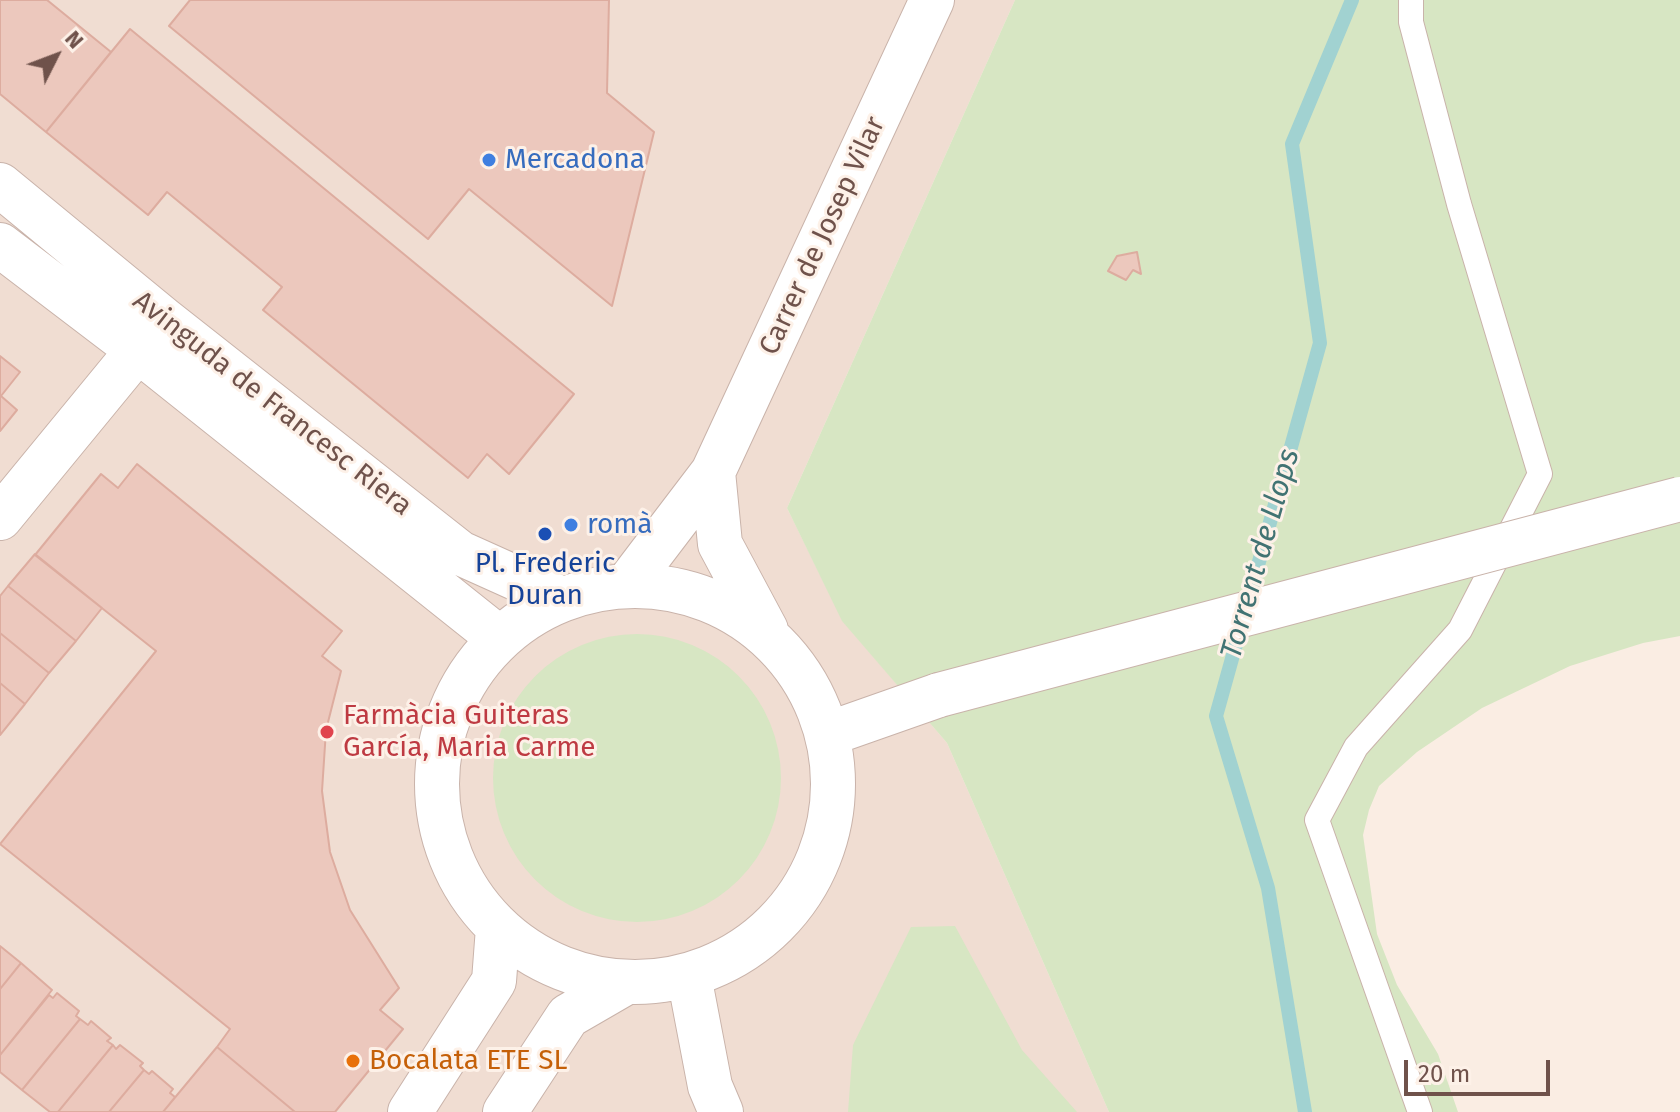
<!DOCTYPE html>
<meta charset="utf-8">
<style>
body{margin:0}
#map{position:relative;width:1680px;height:1112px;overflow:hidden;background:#faede3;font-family:"Fira Sans",sans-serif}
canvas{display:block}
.north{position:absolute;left:16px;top:16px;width:80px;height:80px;-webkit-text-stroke:6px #fdf1e8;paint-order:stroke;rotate:48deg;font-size:22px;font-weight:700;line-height:32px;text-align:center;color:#6f524b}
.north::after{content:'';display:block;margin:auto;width:28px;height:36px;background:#6f524b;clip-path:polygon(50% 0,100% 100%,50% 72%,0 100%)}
.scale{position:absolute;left:1404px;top:1060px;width:146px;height:36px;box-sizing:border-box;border:4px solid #6f524b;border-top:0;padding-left:10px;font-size:24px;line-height:28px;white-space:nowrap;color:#6f524b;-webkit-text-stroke:6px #fdf1e8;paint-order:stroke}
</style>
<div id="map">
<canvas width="1680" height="1112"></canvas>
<div class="north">N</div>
<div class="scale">20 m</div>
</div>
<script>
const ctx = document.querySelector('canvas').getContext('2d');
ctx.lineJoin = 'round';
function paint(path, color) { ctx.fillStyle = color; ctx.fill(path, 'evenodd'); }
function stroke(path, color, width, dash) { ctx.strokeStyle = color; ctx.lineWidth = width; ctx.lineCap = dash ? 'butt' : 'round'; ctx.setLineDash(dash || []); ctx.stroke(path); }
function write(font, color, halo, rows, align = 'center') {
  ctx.font = font + ' "Fira Sans",sans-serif'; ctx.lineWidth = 6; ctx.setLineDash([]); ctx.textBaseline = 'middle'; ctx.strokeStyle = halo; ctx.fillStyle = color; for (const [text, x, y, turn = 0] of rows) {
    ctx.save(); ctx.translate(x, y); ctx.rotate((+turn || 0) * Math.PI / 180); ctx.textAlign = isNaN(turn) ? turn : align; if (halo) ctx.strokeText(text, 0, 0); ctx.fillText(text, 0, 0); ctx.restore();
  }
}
paint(new Path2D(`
 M 0,0 L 1015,0 L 787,508 L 843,621 L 947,743 L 1109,1112 L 0,1112 Z`), '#f0ddd2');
paint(new Path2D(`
 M 1015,0 L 1680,0 L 1680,636 L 1643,643 L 1570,666 L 1482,708 L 1417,752 L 1379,786 L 1369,810 L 1363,835 L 1377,934 L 1397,985 L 1438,1054 L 1458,1112 L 1109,1112 L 947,743 L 842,621 L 787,508 Z
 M493 778a144 144 0 1 1 288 0a144 144 0 1 1-288 0Z
 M 955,926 L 1022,1050 L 1077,1112 L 848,1112 L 853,1045 L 911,927 Z`), '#d7e6c3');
stroke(new Path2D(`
 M 1305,1112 L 1268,888 L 1216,716 L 1320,343 L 1292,144 L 1352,0`), '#a1d2d1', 14);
const building = new Path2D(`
 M 0,0 L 47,0 L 111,52 L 46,132 L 0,94 Z
 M 190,0 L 609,0 L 607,93 L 654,132 L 612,306 L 469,189 L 428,239 L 169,26 Z
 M 130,29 L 574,394 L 509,474 L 487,454 L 468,478 L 263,310 L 282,287 L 167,192 L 148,215 L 46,132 Z
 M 1137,252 L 1141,274 L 1133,270 L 1126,280 L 1108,271 L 1117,256 Z
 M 0,356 L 20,372 L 1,396 L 17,410 L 0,431 Z
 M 137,464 L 342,631 L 322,656 L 341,671 L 326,730 L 322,791 L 330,852 L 350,910 L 399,988 L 380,1010 L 403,1029 L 335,1112 L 295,1112 L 217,1047 L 230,1029 L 0,844 L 156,651 L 35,555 L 101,474 L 118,488 Z
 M 35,554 L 102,608 L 76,641 L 8,586 Z
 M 8,586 L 76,641 L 49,673 L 0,633 L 0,596 Z
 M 0,633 L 49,673 L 25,704 L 0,683 Z
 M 0,683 L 25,704 L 0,735 Z
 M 0,946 L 21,963 L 0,989 Z
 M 21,963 L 52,990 L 0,1055 L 0,989 Z
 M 57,993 L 79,1011 L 76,1016 L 80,1019 L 22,1090 L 0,1072 L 0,1055 L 49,995 L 53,998 Z
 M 80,1019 L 88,1025 L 91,1021 L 111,1038 L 107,1041 L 113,1045 L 58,1112 L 50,1112 L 22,1090 Z
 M 113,1045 L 116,1049 L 120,1045 L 143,1063 L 140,1066 L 144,1070 L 109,1112 L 58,1112 Z
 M 217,1047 L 295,1112 L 163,1112 Z
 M 144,1070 L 149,1074 L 152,1071 L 173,1089 L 170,1093 L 175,1097 L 163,1112 L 109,1112 Z`);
paint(building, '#ecc8bd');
stroke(building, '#ddac9f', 2);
const lane = new Path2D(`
 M 1411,0 L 1411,22 L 1459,204 L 1540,474 L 1460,630 L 1356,747 L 1317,820 L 1420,1112`);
const street = new Path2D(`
 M 0,185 L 163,319 L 460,553 L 560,598
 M 0,245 L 139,351 L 499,638
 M 713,472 L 720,544 L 766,630
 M 0,518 L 156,328
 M 627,585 L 713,472 L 932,0
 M437 784a198 198 0 1 1 396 0a198 198 0 1 1-396 0Z
 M 828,734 L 939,695
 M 689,976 L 710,1086 L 721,1112
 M 410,1112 L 494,981 L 498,928
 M 505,1112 L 568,1016 L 625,983`);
stroke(lane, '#c9b3aa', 26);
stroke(street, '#c9b3aa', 46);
stroke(lane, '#fff', 24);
stroke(street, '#fff', 44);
const streetBridge = new Path2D(`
 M 939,695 L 1680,499`);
stroke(streetBridge, '#c9b3aa', 46, []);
stroke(streetBridge, '#fff', 44);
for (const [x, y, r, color] of [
 [489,160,8,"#3f7fe0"],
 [571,525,8,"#3f7fe0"],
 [545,534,8,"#1a4fb4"],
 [327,732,8,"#e0444e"],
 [353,1061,8,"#e8710a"]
]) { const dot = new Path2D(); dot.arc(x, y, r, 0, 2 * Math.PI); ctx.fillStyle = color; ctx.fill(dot); stroke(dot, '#fdf1e8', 3); }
write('28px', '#366cbe', '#fdf1e8', [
 ["Mercadona",505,160],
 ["romà",587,525]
], 'left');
write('28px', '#6f524b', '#fdf1e8', [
 ["Carrer de Josep Vilar",823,236,-65],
 ["Avinguda de Francesc Riera",272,404,38]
]);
write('28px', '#164399', '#fdf1e8', [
 ["Pl. Frederic",545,564],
 ["Duran",545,596]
]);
write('28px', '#be3a42', '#fdf1e8', [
 ["Farmàcia Guiteras",343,716],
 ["García, Maria Carme",343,748]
], 'left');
write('28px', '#c56008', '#fdf1e8', [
 ["Bocalata ETE SL",369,1061]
], 'left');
write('italic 30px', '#417373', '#fdf1e8', [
 ["Torrent de Llops",1261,554,-74]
]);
</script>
